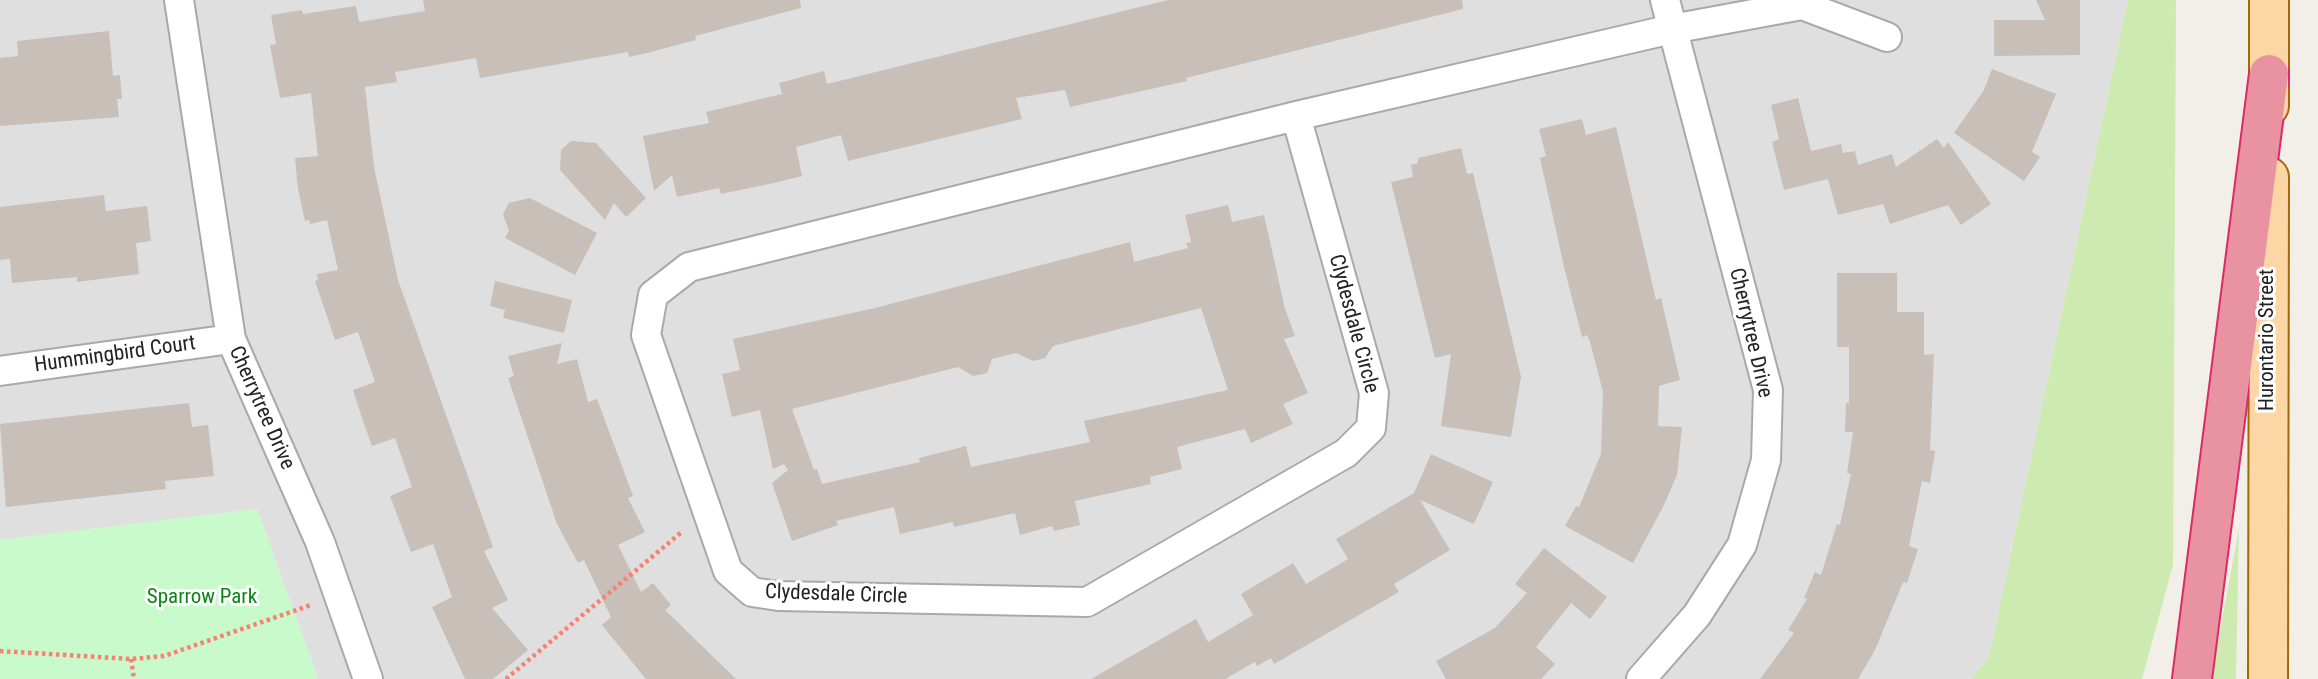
<!DOCTYPE html>
<style>
body{margin:0}
canvas{display:block;background:#f2efe9}
</style>
<canvas width="2318" height="679"></canvas>
<script>
const ctx = document.querySelector('canvas').getContext('2d');
ctx.lineJoin = 'round';
function paint(path, color) { ctx.fillStyle = color; ctx.fill(path, 'evenodd'); }
function stroke(path, color, width, dash) { ctx.strokeStyle = color; ctx.lineWidth = width; ctx.lineCap = dash ? 'butt' : 'round'; ctx.setLineDash(dash || []); ctx.stroke(path); }
function write(font, color, halo, rows, align = 'center') {
  ctx.font = font + ' "Roboto Condensed",sans-serif'; ctx.lineWidth = 6; ctx.setLineDash([]); ctx.textBaseline = 'middle'; ctx.strokeStyle = halo; ctx.fillStyle = color; for (const [text, x, y, turn = 0] of rows) {
    ctx.save(); ctx.translate(x, y); ctx.rotate((+turn || 0) * Math.PI / 180); ctx.textAlign = isNaN(turn) ? turn : align; if (halo) ctx.strokeText(text, 0, 0); ctx.fillText(text, 0, 0); ctx.restore();
  }
}
paint(new Path2D(`
 M 0,0 L 2128,0 L 1989,657 L 1971,679 L 318,679 L 257,509 L 0,540 Z`), '#e0dfdf');
paint(new Path2D(`
 M 2128,0 L 2176,0 L 2173,565 L 2142,679 L 1971,679 L 1989,657 Z
 M 2239,528 L 2236,679 L 2211,679 Z`), '#cdebb0');
paint(new Path2D(`
 M 257,509 L 318,679 L 0,679 L 0,540 Z`), '#c8facc');
paint(new Path2D(`
 M 423,0 L 800,0 L 801,8 L 695,36 L 696,40 L 647,53 L 629,57 L 628,52 L 480,78 L 476,58 L 395,72 L 397,82 L 365,87 L 374,167 L 398,280 L 493,547 L 484,551 L 508,600 L 492,608 L 528,650 L 493,679 L 465,679 L 432,607 L 452,597 L 433,544 L 411,552 L 390,496 L 412,487 L 395,438 L 372,446 L 363,421 L 353,390 L 375,382 L 358,332 L 335,340 L 315,281 L 318,280 L 317,274 L 338,270 L 327,220 L 310,224 L 309,220 L 305,221 L 298,189 L 295,158 L 318,156 L 311,93 L 280,98 L 270,45 L 276,44 L 271,15 L 302,10 L 303,14 L 356,6 L 359,22 L 425,11 Z
 M 1168,0 L 1462,0 L 1463,9 L 1186,78 L 1187,81 L 1070,107 L 1065,90 L 1016,98 L 1022,119 L 848,161 L 841,135 L 796,147 L 802,176 L 774,183 L 721,194 L 719,188 L 677,197 L 672,175 L 654,191 L 643,136 L 709,123 L 706,112 L 782,94 L 779,83 L 824,71 L 827,84 Z
 M 2036,0 L 2080,0 L 2080,55 L 1994,56 L 1994,20 L 2045,20 Z
 M 109,31 L 113,76 L 120,75 L 122,99 L 117,99 L 119,117 L 0,126 L 0,58 L 18,56 L 17,41 Z
 M 1992,69 L 2056,94 L 2032,152 L 2040,157 L 2024,181 L 1954,133 L 1984,90 Z
 M 1798,98 L 1811,151 L 1841,144 L 1843,153 L 1855,151 L 1858,165 L 1892,154 L 1896,167 L 1937,139 L 1944,148 L 1948,142 L 1991,204 L 1961,225 L 1948,205 L 1890,224 L 1883,204 L 1838,215 L 1828,179 L 1784,190 L 1772,142 L 1779,139 L 1771,105 Z
 M 1582,119 L 1586,135 L 1616,127 L 1656,300 L 1661,298 L 1680,380 L 1659,386 L 1658,426 L 1682,427 L 1677,475 L 1664,505 L 1633,563 L 1565,526 L 1576,506 L 1579,507 L 1601,454 L 1603,392 L 1590,342 L 1587,335 L 1582,337 L 1565,271 L 1540,158 L 1546,156 L 1539,129 Z
 M 571,141 L 596,143 L 646,198 L 626,217 L 614,203 L 605,220 L 560,170 L 561,150 Z
 M 1461,148 L 1467,174 L 1473,173 L 1521,377 L 1511,437 L 1441,426 L 1451,354 L 1435,358 L 1391,182 L 1413,177 L 1411,165 L 1418,163 L 1418,158 Z
 M 104,195 L 106,211 L 147,206 L 151,241 L 136,243 L 139,274 L 77,282 L 77,277 L 12,283 L 10,259 L 0,260 L 0,207 Z
 M 530,198 L 597,233 L 575,275 L 505,238 L 509,231 L 503,214 L 509,203 Z
 M 1228,205 L 1232,222 L 1264,215 L 1285,309 L 1295,336 L 1284,339 L 1308,393 L 1283,404 L 1293,424 L 1251,443 L 1245,429 L 1177,447 L 1182,469 L 1150,477 L 1151,484 L 1075,501 L 1080,525 L 1054,531 L 1052,526 L 1020,535 L 1015,513 L 954,527 L 953,522 L 900,534 L 894,507 L 836,521 L 838,525 L 792,541 L 772,483 L 788,470 L 784,464 L 773,469 L 760,410 L 732,417 L 722,374 L 740,370 L 733,339 L 875,308 L 1130,242 L 1134,262 L 1188,248 L 1186,243 L 1191,242 L 1185,215 ZM 1201,308 L 1228,390 L 1084,421 L 1090,442 L 971,467 L 966,446 L 919,458 L 920,462 L 822,484 L 817,469 L 814,470 L 792,409 L 958,367 L 973,376 L 987,373 L 992,359 L 1016,353 L 1033,361 L 1045,358 L 1053,346 Z
 M 1837,273 L 1897,273 L 1897,312 L 1924,312 L 1924,355 L 1934,354 L 1930,450 L 1935,451 L 1930,483 L 1922,481 L 1909,546 L 1918,549 L 1907,583 L 1903,582 L 1875,650 L 1858,679 L 1760,679 L 1794,633 L 1788,630 L 1807,599 L 1804,598 L 1815,572 L 1821,575 L 1837,524 L 1840,525 L 1851,474 L 1847,473 L 1853,432 L 1845,432 L 1846,403 L 1849,403 L 1849,347 L 1837,347 Z
 M 495,281 L 572,300 L 564,333 L 503,318 L 505,310 L 490,306 Z
 M 562,343 L 557,364 L 577,359 L 588,402 L 597,399 L 633,496 L 628,498 L 645,532 L 618,545 L 641,592 L 653,583 L 671,605 L 665,610 L 736,679 L 646,679 L 602,625 L 611,617 L 584,560 L 578,563 L 557,524 L 508,378 L 514,376 L 508,356 Z
 M 189,403 L 192,427 L 208,425 L 214,476 L 165,481 L 166,489 L 6,507 L 0,424 Z
 M 1431,454 L 1493,482 L 1474,524 L 1420,500 L 1450,550 L 1394,584 L 1399,592 L 1274,664 L 1271,658 L 1257,666 L 1255,662 L 1225,679 L 1091,679 L 1196,619 L 1208,642 L 1253,615 L 1241,594 L 1293,563 L 1306,584 L 1348,559 L 1336,539 L 1414,493 Z
 M 1544,548 L 1607,597 L 1590,619 L 1571,603 L 1536,647 L 1555,664 L 1541,679 L 1446,679 L 1436,661 L 1495,628 L 1527,593 L 1515,584 Z`), '#c7bfb8');
const minor = new Path2D(`
 M 179,0 L 231,339 L 320,542 L 368,679
 M 1296,116 L 1374,393 L 1371,428 L 1346,453 L 1087,602 L 778,596 L 752,592 L 728,571 L 646,335 L 653,295 L 689,267 L 1296,116 L 1672,29 L 1802,5 L 1887,37
 M 0,371 L 231,339
 M 1641,679 L 1697,615 L 1742,545 L 1766,460 L 1768,390 L 1665,0`);
const primary = new Path2D(`
 M 2269,0 L 2269,106
 M 2268,679 L 2269,177`);
const motorway = new Path2D(`
 M 2192,679 L 2269,74`);
stroke(minor, '#a9a9a9', 32);
stroke(primary, '#a06b00', 42);
stroke(motorway, '#dc2a67', 42);
stroke(new Path2D(`
 M 0,651 L 131,659 L 164,656 L 311,605
 M 131,659 L 134,679
 M 506,679 L 683,531`), '#fa8072', 4.5, [3.5, 3.5]);
stroke(minor, '#fff', 28);
stroke(primary, '#fcd6a4', 38);
stroke(motorway, '#e892a2', 38);
write('21px', '#222', '#fff', [
 ["Clydesdale Circle",1353,324,75],
 ["Cherrytree Drive",1750,333,77],
 ["Hurontario Street",2268,340,-90],
 ["Hummingbird Court",115,355,-8],
 ["Cherrytree Drive",261,408,66],
 ["Clydesdale Circle",836,595,2]
]);
write('21px', '#0c8416', '#fff', [
 ["Sparrow Park",202,598]
]);
</script>
